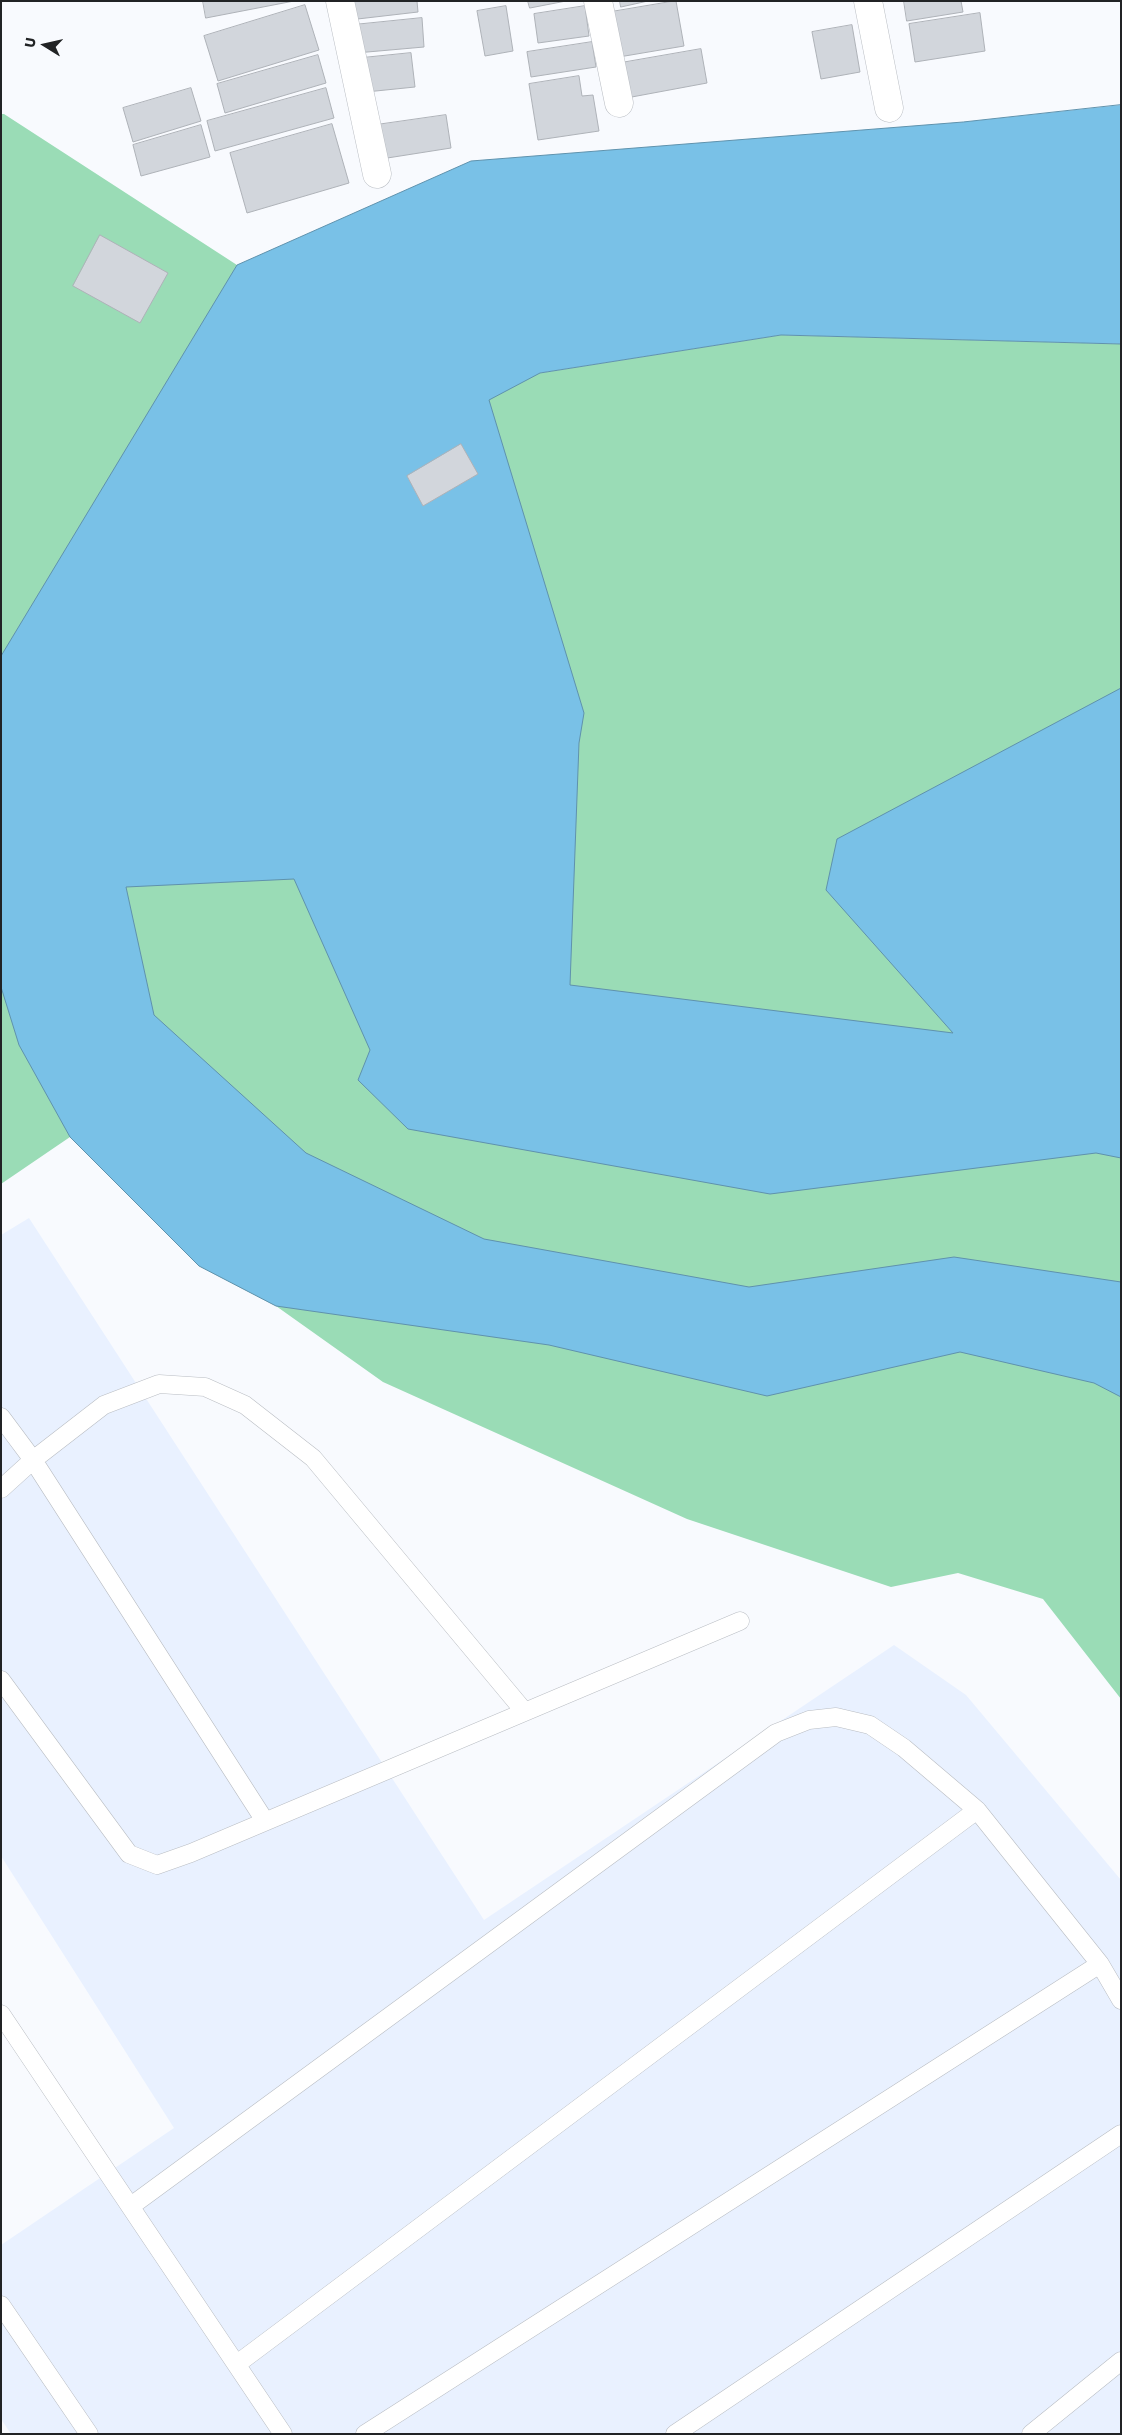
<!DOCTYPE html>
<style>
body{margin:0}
#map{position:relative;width:1122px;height:2435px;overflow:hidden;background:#f8fafe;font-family:Poppins,sans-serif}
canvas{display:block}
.frame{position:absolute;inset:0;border:2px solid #212325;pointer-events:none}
.north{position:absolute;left:20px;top:20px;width:50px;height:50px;-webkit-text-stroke:4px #f8fafe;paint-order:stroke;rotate:280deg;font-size:14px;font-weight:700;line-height:20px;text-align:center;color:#212325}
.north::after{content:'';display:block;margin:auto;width:18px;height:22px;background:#212325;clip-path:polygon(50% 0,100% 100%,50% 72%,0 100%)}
</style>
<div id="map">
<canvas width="1122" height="2435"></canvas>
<div class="frame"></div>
<div class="north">U</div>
</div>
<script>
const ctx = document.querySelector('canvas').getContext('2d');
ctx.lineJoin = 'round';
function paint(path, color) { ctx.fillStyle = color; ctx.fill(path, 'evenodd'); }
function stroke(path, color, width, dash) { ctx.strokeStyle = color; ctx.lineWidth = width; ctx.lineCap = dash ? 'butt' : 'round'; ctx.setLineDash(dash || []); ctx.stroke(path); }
paint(new Path2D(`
 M 29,1218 L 484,1920 L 894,1645 L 966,1695 L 1121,1880 L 1121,2434 L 11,2434 L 1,2419 L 1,2245 L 174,2128 L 1,1856 L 1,1235 Z`), '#e9f1ff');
paint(new Path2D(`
 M 1,114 L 4,114 L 237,265 L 540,373 L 781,335 L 1121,344 L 1121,1699 L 1043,1599 L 958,1573 L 891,1587 L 687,1519 L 383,1382 L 276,1306 L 199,1266 L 70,1137 L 1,1184 Z`), '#9adcb6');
const water = new Path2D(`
 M 1121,105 L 1121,344 L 781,335 L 540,373 L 489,400 L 584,713 L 579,743 L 570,985 L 953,1033 L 826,890 L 837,839 L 1121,688 L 1121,1158 L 1096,1153 L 770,1194 L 408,1129 L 358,1080 L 370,1050 L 294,879 L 126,887 L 154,1015 L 306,1153 L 484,1239 L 749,1287 L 954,1257 L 1121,1282 L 1121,1397 L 1094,1383 L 960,1352 L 767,1396 L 549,1345 L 276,1306 L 199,1266 L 70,1137 L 19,1045 L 1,987 L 1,656 L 237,265 L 471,161 L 963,122 Z`);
paint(water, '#79c1e7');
stroke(water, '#5f92ad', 1);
const building = new Path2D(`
 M 203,1 L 294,1 L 206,18 Z
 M 347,1 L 417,1 L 418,12 L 349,20 Z
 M 528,1 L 566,1 L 530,8 Z
 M 620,1 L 648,1 L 621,7 Z
 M 676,1 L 684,46 L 613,58 L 605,13 Z
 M 904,1 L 961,1 L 963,12 L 907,21 Z
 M 305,5 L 319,50 L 218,81 L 204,36 Z
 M 506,6 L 513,51 L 485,56 L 477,11 Z
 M 585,6 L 589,36 L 538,43 L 534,14 Z
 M 980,13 L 985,51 L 915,62 L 909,24 Z
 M 422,18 L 424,47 L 356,53 L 353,25 Z
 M 852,25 L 860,72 L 821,79 L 812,32 Z
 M 592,42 L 596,67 L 531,77 L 527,52 Z
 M 701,49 L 707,83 L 621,99 L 615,64 Z
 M 411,53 L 415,87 L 366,92 L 362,58 Z
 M 318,55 L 326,83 L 225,113 L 217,84 Z
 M 579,76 L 582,96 L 593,95 L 599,131 L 538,140 L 529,84 Z
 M 191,88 L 201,121 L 133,142 L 123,108 Z
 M 326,88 L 334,118 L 215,151 L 207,121 Z
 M 446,115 L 451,148 L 381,159 L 376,125 Z
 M 332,124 L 349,183 L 247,213 L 230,153 Z
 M 201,125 L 210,157 L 141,176 L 133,145 Z
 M 100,235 L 168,273 L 140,323 L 73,286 Z
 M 461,444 L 478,474 L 423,506 L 407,476 Z`);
paint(building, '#d2d6dc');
stroke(building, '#aeb2b8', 1);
const service = new Path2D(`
 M 1,1417 L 33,1460 L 265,1821
 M 1,1489 L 33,1460 L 104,1405 L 159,1384 L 205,1387 L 245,1405 L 313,1458 L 524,1711
 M 1,1680 L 129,1854 L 157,1865 L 191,1853 L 740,1621
 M 1,2014 L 283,2434
 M 131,2206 L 776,1733 L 809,1720 L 836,1717 L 870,1725 L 904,1748 L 977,1810 L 1100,1964 L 1121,2000
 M 1,2305 L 89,2434
 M 237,2364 L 977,1810
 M 365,2434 L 1100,1964
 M 675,2434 L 1121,2134
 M 1031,2434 L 1121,2361`);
const minor = new Path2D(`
 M 340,1 L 377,174
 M 598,1 L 619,103
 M 868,1 L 889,108`);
stroke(service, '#b9bdc3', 19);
stroke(minor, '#b9bdc3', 29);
stroke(service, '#fff', 18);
stroke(minor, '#fff', 28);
</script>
